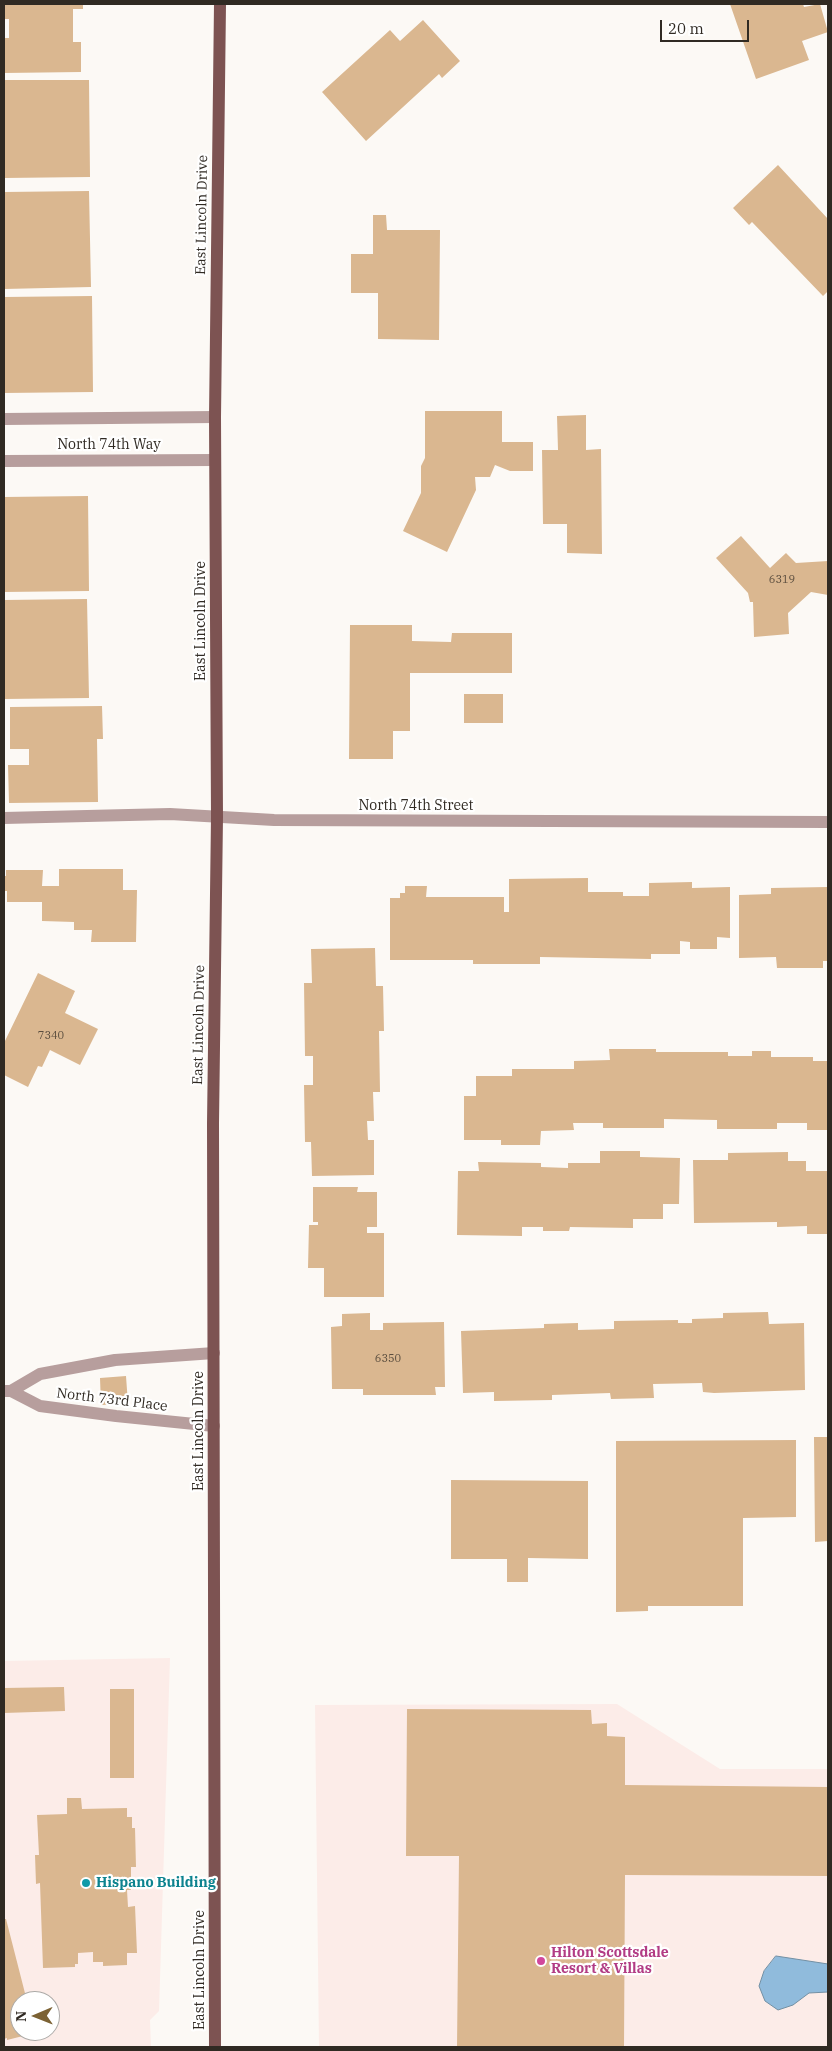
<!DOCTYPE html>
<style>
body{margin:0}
#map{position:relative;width:832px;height:2051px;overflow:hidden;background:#fcf9f5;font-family:"IBM Plex Serif",serif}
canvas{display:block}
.frame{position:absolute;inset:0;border:5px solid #302a23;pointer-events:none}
.north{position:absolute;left:10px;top:1991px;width:50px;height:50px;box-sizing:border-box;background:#fff;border:1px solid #acaaa7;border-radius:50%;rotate:269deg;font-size:14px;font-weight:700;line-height:20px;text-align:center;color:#302a23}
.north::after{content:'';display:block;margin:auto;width:18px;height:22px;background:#7c6234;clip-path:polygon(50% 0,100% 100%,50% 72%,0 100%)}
.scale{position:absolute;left:660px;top:20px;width:89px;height:22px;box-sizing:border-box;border:2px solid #302a23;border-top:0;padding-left:6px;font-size:15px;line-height:18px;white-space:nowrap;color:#302a23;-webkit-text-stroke:4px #fff;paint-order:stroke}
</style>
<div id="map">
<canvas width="832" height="2051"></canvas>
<div class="frame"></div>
<div class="north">N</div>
<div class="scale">20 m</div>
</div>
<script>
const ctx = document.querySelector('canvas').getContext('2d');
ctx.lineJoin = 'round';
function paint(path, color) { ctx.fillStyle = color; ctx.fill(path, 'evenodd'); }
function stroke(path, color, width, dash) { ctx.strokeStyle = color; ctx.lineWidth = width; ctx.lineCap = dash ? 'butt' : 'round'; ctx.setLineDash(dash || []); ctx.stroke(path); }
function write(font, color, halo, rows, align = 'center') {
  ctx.font = font + ' "IBM Plex Serif",serif'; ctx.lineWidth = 4.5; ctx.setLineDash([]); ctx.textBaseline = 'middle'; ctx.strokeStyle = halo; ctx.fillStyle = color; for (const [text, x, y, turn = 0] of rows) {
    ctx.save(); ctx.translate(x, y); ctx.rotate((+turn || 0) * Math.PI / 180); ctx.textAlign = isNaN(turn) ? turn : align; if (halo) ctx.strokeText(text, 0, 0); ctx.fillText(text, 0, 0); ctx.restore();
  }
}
paint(new Path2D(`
 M 170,1658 L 159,2011 L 150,2020 L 151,2047 L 4,2047 L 4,1661 ZM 20,2001 L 50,2001 L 50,2031 L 20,2031 Z
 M 617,1704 L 720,1769 L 828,1769 L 828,2047 L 319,2047 L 315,1705 Z`), '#fcece8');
const water = new Path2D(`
 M 776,1956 L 828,1964 L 828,1992 L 809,1993 L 793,2005 L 778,2010 L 765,2001 L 759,1986 L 764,1971 Z`);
paint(water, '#90bbdc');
stroke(water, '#7390a4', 1);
paint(new Path2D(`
 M 4,4 L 83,4 L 83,9 L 73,9 L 73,42 L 81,42 L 81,72 L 4,73 L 4,38 L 9,38 L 9,19 L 4,19 Z
 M 730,4 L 803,4 L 804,7 L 820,4 L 828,32 L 802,41 L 809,60 L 756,79 Z
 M 423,20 L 460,61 L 442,78 L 439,74 L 366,141 L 322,92 L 390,30 L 400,41 Z
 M 4,80 L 89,80 L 90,177 L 4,178 Z
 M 778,165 L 828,219 L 828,291 L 823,296 L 752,222 L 749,225 L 733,208 Z
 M 89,191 L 91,287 L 4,289 L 4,192 Z
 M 373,215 L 386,215 L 387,230 L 440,230 L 439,340 L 378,339 L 378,293 L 351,293 L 351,254 L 373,254 Z
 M 92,296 L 93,392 L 4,393 L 4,297 Z
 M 425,411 L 502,411 L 502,442 L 533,442 L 533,471 L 510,471 L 495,465 L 490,477 L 475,477 L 476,490 L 447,552 L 403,531 L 421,493 L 421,466 L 425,458 Z
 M 586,415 L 586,450 L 601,449 L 602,554 L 567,553 L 567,524 L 543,524 L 542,450 L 558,450 L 557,416 Z
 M 88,496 L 89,591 L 4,592 L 4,497 Z
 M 741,536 L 770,568 L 786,553 L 796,563 L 828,561 L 828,595 L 811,592 L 788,613 L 789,634 L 754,637 L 753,602 L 750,602 L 748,593 L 716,558 Z
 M 87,599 L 89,698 L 4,699 L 4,600 Z
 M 350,625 L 412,625 L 412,641 L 451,642 L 452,633 L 512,633 L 512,673 L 410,673 L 410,731 L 393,731 L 393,759 L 349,759 Z
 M 464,694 L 503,694 L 503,723 L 464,723 Z
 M 102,706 L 103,739 L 97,739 L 98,802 L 9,803 L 8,765 L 29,765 L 29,749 L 10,749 L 10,707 Z
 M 59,869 L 123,869 L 123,890 L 137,890 L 136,942 L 91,942 L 92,930 L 74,930 L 74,922 L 42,921 L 42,902 L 7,902 L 7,891 L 4,891 L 4,876 L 6,876 L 6,870 L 43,870 L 42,886 L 59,886 Z
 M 588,878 L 588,892 L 623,892 L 623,896 L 649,896 L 649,883 L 692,882 L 692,888 L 730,887 L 730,938 L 717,937 L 717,949 L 690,949 L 690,942 L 680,941 L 680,954 L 651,954 L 651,959 L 540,957 L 540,964 L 473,964 L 473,960 L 390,960 L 390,898 L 400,898 L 400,893 L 405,893 L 405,886 L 427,886 L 426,897 L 504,897 L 504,912 L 509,912 L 509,879 Z
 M 828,887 L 828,961 L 823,961 L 823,968 L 777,968 L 776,957 L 739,958 L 739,895 L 771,894 L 771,888 Z
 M 375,948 L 376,986 L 383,986 L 384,1031 L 379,1031 L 380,1092 L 373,1092 L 374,1121 L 367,1121 L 368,1140 L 374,1140 L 374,1175 L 312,1176 L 311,1142 L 305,1142 L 304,1085 L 313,1085 L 313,1056 L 305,1056 L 304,983 L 312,983 L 311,949 Z
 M 38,973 L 75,991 L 65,1013 L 98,1029 L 80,1065 L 50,1050 L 42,1067 L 38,1066 L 28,1087 L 4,1075 L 4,1043 Z
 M 609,1049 L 656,1049 L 656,1052 L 728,1052 L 728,1056 L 752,1056 L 752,1051 L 771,1051 L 771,1057 L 813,1057 L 813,1061 L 828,1061 L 828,1130 L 807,1130 L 807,1123 L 777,1123 L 777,1129 L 717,1129 L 717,1120 L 664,1119 L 664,1128 L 603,1128 L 603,1123 L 573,1123 L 574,1130 L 541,1131 L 540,1145 L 501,1145 L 501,1140 L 464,1140 L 464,1096 L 476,1096 L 476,1076 L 512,1076 L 512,1069 L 574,1069 L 574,1061 L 610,1060 Z
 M 600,1151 L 640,1151 L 640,1157 L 680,1158 L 679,1204 L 663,1204 L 663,1219 L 633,1219 L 633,1228 L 570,1227 L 569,1231 L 543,1231 L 543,1227 L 522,1227 L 522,1236 L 457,1235 L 458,1171 L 479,1171 L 478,1162 L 541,1163 L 541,1167 L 568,1168 L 568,1163 L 600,1163 Z
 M 788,1152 L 788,1161 L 806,1161 L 806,1171 L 828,1171 L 828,1234 L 807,1234 L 807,1226 L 777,1227 L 777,1222 L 694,1223 L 693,1160 L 728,1160 L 728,1153 Z
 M 313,1187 L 358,1187 L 357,1192 L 377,1192 L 377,1227 L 367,1227 L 367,1233 L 384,1233 L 384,1297 L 324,1297 L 324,1268 L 308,1268 L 309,1225 L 318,1225 L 318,1222 L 313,1222 Z
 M 768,1312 L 769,1324 L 804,1323 L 805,1390 L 714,1393 L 703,1392 L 702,1383 L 653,1384 L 654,1398 L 611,1399 L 610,1393 L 552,1395 L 552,1400 L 494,1401 L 494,1392 L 463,1393 L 461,1331 L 544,1328 L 544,1324 L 578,1323 L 578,1330 L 614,1329 L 614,1321 L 678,1320 L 678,1323 L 692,1323 L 692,1319 L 723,1318 L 723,1313 Z
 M 370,1313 L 370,1330 L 383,1330 L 383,1323 L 444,1322 L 445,1387 L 435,1387 L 436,1395 L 363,1395 L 363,1389 L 332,1389 L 331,1327 L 342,1326 L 342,1314 Z
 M 126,1376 L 128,1404 L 101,1405 L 100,1378 Z
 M 814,1437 L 828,1437 L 828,1541 L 815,1542 Z
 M 796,1440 L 796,1517 L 743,1518 L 743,1606 L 648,1606 L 648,1611 L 616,1612 L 616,1441 Z
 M 451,1480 L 588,1481 L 588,1559 L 528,1558 L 528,1582 L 507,1582 L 507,1559 L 451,1559 Z
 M 64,1687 L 65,1711 L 4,1713 L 4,1688 Z
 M 110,1689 L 134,1689 L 134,1778 L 110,1778 Z
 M 407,1709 L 591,1710 L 592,1724 L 607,1723 L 607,1736 L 625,1737 L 625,1785 L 828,1787 L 828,1876 L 625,1875 L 624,2047 L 457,2047 L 459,1856 L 406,1856 Z
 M 67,1798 L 81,1798 L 82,1809 L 127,1808 L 127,1817 L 132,1817 L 132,1828 L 135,1828 L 136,1867 L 131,1867 L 131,1890 L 127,1890 L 128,1907 L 135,1906 L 137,1953 L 127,1953 L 127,1965 L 103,1966 L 103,1962 L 93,1962 L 93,1952 L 78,1953 L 78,1964 L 75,1964 L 75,1967 L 43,1968 L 40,1883 L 36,1884 L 35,1855 L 39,1855 L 37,1815 L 67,1814 Z
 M 4,1919 L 6,1919 L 27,2001 L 20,2001 L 20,2031 L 34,2031 L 35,2033 L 7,2040 L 7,2038 L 4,2039 Z`), '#dab790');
stroke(new Path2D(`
 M 4,419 L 215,417
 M 4,461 L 215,460
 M 4,818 L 170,814 L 274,820 L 828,822
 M 4,1391 L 11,1391 L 40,1374 L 115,1360 L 214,1353
 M 11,1391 L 40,1406 L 116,1416 L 214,1426`), '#b79e9d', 12);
stroke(new Path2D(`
 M 215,2047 L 213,1123 L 217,817 L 215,417 L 220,4`), '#7d5352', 12);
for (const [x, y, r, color] of [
 [86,1883,5,"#0f9aa8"],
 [541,1961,5,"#d1479c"]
]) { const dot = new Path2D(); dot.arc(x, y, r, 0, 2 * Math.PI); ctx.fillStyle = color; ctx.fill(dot); stroke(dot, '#fff', 2); }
write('11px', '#5a4d3e', null, [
 ["6319",782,580],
 ["7340",51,1036],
 ["6350",388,1359]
]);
write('14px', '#302a23', '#fff', [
 ["East Lincoln Drive",202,215,-89],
 ["North 74th Way",109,445],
 ["East Lincoln Drive",201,621,-90],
 ["North 74th Street",416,806],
 ["East Lincoln Drive",199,1025,-89],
 ["North 73rd Place",112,1400,7],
 ["East Lincoln Drive",199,1431,-90],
 ["East Lincoln Drive",200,1970,-90]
]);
write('bold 14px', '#0d838f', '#fff', [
 ["Hispano Building",96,1883]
], 'left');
write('bold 14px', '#b23c85', '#fff', [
 ["Hilton Scottsdale",551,1953],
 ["Resort & Villas",551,1969]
], 'left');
</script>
